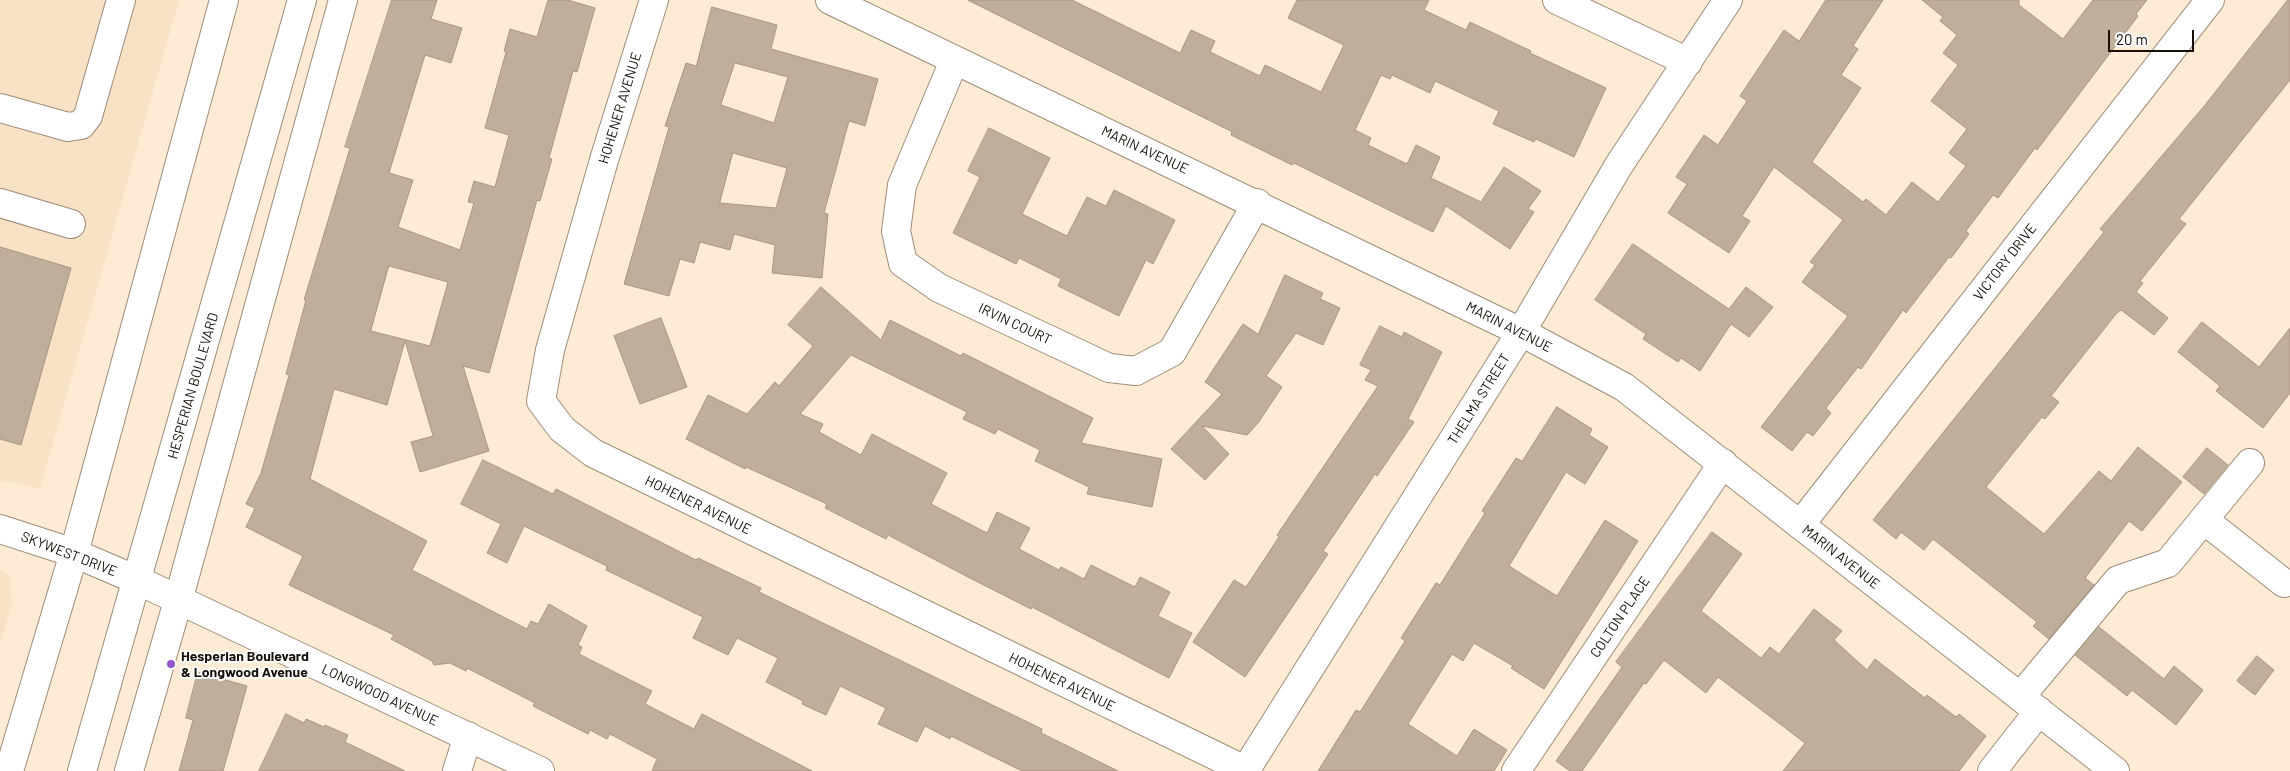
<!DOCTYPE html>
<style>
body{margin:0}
#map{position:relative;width:2290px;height:771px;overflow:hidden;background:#fdebd4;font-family:Barlow,sans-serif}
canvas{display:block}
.scale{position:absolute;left:2108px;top:30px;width:86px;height:22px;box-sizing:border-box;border:2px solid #161008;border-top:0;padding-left:6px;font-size:15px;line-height:18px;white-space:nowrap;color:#161008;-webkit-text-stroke:4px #fff;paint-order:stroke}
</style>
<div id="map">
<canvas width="2290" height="771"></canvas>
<div class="scale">20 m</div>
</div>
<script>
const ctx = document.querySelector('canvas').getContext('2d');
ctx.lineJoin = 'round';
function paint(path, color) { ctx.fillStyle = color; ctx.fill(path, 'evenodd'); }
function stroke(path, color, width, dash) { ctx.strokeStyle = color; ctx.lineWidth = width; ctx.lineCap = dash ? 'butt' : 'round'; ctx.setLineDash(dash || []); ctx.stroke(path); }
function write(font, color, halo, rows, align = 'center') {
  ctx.font = font + ' Barlow,sans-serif'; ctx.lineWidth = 4; ctx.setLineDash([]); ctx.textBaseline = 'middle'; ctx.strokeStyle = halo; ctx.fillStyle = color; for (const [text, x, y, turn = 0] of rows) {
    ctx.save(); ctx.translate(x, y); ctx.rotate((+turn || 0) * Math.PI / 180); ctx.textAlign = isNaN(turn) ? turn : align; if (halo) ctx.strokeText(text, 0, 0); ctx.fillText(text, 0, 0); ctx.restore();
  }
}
paint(new Path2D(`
 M 0,0 L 179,0 L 40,489 L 0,480 Z
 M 0,569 L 9,575 L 12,603 L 0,645 Z`), '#f8e1c4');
const building = new Path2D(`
 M 392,0 L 437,0 L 431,19 L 462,28 L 451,63 L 425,55 L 389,173 L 413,180 L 398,227 L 460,250 L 474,203 L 468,202 L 474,181 L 495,187 L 509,135 L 485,128 L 506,52 L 504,51 L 510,29 L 537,37 L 548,0 L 568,0 L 595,8 L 577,72 L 573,71 L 549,158 L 552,159 L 540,201 L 537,200 L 489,373 L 463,366 L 489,451 L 420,472 L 411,442 L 433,436 L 405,341 L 387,405 L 334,389 L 310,479 L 427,541 L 412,570 L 527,629 L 531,621 L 538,624 L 549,604 L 587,626 L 578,645 L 582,647 L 579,654 L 652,691 L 645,704 L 694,729 L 702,714 L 812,771 L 652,771 L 657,759 L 610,734 L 607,739 L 590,730 L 588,734 L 533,706 L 535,703 L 467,668 L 466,671 L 450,663 L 434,665 L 432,661 L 391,639 L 394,635 L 289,585 L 303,556 L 246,527 L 255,508 L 246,504 L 261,473 L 289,375 L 286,374 L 306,300 L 304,300 L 350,148 L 345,147 ZM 389,266 L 448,282 L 430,346 L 371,331 Z
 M 968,0 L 1072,0 L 1180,53 L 1191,30 L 1215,41 L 1210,52 L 1260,76 L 1265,65 L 1321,92 L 1344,45 L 1288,18 L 1297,0 L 1429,0 L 1424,10 L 1466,30 L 1470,22 L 1531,51 L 1530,53 L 1606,88 L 1574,157 L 1536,139 L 1534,142 L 1493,124 L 1499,111 L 1435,81 L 1430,93 L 1392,75 L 1390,79 L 1381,75 L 1355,130 L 1371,138 L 1368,145 L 1407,164 L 1416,145 L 1440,157 L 1431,178 L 1481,202 L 1504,167 L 1541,191 L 1528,209 L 1534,212 L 1510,249 L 1446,206 L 1433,232 L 1294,163 L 1292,165 L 1231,135 L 1232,132 Z
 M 1826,0 L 1883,0 L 1853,46 L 1858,49 L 1841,75 L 1861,88 L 1812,162 L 1863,202 L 1866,199 L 1886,215 L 1912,182 L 1938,202 L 1966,166 L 1949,153 L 1967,129 L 1931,101 L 1958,65 L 1943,53 L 1957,35 L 1940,21 L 1943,17 L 1922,0 L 2019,0 L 2019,5 L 2063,39 L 2093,0 L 2147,0 L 2136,14 L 2138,16 L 2037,150 L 2035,148 L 1998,198 L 1993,195 L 1966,231 L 1969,234 L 1951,258 L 1949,257 L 1906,313 L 1903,310 L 1861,369 L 1858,367 L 1826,408 L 1831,413 L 1813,436 L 1807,432 L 1792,451 L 1761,427 L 1848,316 L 1802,282 L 1815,265 L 1810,262 L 1843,220 L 1774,167 L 1742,216 L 1750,221 L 1729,253 L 1668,213 L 1687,184 L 1676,177 L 1704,135 L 1718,145 L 1747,101 L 1740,96 L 1784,30 L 1799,41 Z
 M 2288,0 L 2290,0 L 2290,80 L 2179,219 L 2186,224 L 2140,281 L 2143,283 L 2136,292 L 2168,318 L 2154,335 L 2121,310 L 2116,314 L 2051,396 L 2059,402 L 2045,419 L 2042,417 L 1986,487 L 2044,534 L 2099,471 L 2111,481 L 2138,447 L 2182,482 L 2142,531 L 2129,521 L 2085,578 L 2094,585 L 2049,639 L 2033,626 L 2037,622 L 1933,539 L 1924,550 L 1901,532 L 1896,539 L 1873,520 L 2104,232 L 2100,229 L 2205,105 Z
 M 712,7 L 777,25 L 771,49 L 878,79 L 865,126 L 849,121 L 824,213 L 828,214 L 822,278 L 772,273 L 775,245 L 734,234 L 730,250 L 700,242 L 694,263 L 680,259 L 669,296 L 624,284 L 669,127 L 665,126 L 686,63 L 696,66 ZM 735,63 L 788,77 L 774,123 L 721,105 ZM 733,153 L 787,168 L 776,208 L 720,203 Z
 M 989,128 L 1050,158 L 1022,214 L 1067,236 L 1087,197 L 1106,206 L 1114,190 L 1175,220 L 1153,264 L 1146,260 L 1119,316 L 1058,286 L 1061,279 L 1019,258 L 1016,264 L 953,233 L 980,177 L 968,171 Z
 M 1633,244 L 1729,309 L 1746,287 L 1773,307 L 1749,337 L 1731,324 L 1700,371 L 1681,358 L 1678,362 L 1643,339 L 1646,334 L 1595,300 Z
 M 0,247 L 71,268 L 21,445 L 0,439 Z
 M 1285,275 L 1323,293 L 1320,299 L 1340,308 L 1323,345 L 1296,333 L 1266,376 L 1282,387 L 1258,423 L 1247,435 L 1202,426 L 1229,454 L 1205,480 L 1171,449 L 1222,394 L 1205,382 L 1243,324 L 1258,334 Z
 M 821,287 L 881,340 L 890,320 L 961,356 L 963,353 L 1093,418 L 1081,443 L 1162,459 L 1152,507 L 1087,494 L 1089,487 L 1035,461 L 1040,450 L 998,429 L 995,434 L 963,419 L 967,412 L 851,355 L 800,414 L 823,424 L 819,432 L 861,455 L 872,434 L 947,473 L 931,504 L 987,533 L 997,512 L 1030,528 L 1019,549 L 1059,570 L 1061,567 L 1084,579 L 1091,565 L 1135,587 L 1140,577 L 1170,592 L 1158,616 L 1192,633 L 1169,678 L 1032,607 L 1031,609 L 966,576 L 888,535 L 886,539 L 825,508 L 827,504 L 746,467 L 745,469 L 686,439 L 708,395 L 747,414 L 775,382 L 779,386 L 813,346 L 788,325 Z
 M 661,318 L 687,387 L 640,404 L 614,336 Z
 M 2202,322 L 2259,367 L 2290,328 L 2290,393 L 2263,428 L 2216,391 L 2220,386 L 2178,352 Z
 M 1380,326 L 1402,337 L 1404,332 L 1442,352 L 1408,419 L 1414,422 L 1377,476 L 1375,474 L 1323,551 L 1328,554 L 1245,677 L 1193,642 L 1234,580 L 1246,587 L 1279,537 L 1277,535 L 1378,386 L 1365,380 L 1371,370 L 1360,365 Z
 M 1557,407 L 1592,429 L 1589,435 L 1608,447 L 1585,484 L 1566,472 L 1509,566 L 1557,596 L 1605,520 L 1638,541 L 1544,689 L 1511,668 L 1513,666 L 1474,643 L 1463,661 L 1452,654 L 1408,724 L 1457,756 L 1474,729 L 1507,750 L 1494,771 L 1318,771 L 1356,710 L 1360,712 L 1405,641 L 1401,638 L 1436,583 L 1440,585 L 1485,513 L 1482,511 L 1516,458 L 1522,461 Z
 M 2207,448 L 2228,465 L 2204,494 L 2183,477 Z
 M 483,460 L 553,494 L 556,489 L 696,560 L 698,558 L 761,588 L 759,592 L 1042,729 L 1041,733 L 1118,771 L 1022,771 L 951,736 L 950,739 L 925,726 L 917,742 L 878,724 L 886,708 L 840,686 L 826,715 L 802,704 L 803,701 L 766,682 L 778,658 L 737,638 L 728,655 L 693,638 L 703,617 L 606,570 L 607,566 L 524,526 L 507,563 L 487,553 L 501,524 L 461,504 Z
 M 1712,532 L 1742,554 L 1701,611 L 1761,658 L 1770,647 L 1779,654 L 1814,609 L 1842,631 L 1834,640 L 1867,670 L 1875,659 L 1925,698 L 1927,695 L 1956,717 L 1959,714 L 1986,736 L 1959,771 L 1783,771 L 1805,743 L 1718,677 L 1706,693 L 1664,660 L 1646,684 L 1644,683 L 1582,771 L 1570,771 L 1556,761 L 1622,667 L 1616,662 Z
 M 2099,627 L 2164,679 L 2174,666 L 2203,690 L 2176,725 L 2132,690 L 2127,696 L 2075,655 Z
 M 2257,656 L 2274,670 L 2255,695 L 2237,681 Z
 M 198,672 L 247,686 L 223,771 L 179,771 L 193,720 L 186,718 Z
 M 286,714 L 304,723 L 306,719 L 324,727 L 325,725 L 348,735 L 345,742 L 405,771 L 259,771 Z`);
paint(building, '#bfae99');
stroke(building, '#a89782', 1);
const minor = new Path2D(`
 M 654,0 L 604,160 L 550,350 L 541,401 L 562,429 L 593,453 L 1245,770
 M 830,0 L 1521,332 L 1624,387 L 2115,771
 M 1557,0 L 1688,62
 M 954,61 L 902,185 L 896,231 L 903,263 L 939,288 L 1109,368 L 1136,371 L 1172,352 L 1257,203
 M 0,108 L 68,127 L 81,125 L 88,116 L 121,0
 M 0,203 L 71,224
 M 2204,520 L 2284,583
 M 1800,525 L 2210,0
 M 0,529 L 74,553 L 137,580 L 540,771
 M 2020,697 L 2118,580 L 2168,563 L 2250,463
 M 129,771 L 178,601 L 343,0
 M 457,771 L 468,736
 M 1245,771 L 1521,332 L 1619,165 L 1728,0
 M 1516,771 L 1723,463
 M 1992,771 L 2039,711`);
const major = new Path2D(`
 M 9,771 L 74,553 L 224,0
 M 82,771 L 302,0`);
stroke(minor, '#9d8c78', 30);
stroke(major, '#9d8c78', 30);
stroke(minor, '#fff', 28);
stroke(major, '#fff', 28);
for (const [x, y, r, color] of [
 [171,664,5,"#9657cd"]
]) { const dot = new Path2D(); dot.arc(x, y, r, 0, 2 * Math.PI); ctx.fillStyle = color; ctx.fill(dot); stroke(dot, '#fff', 2); }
write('14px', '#161008', '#fff', [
 ["HOHENER AVENUE",620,108,-73],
 ["MARIN AVENUE",1145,150,25],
 ["VICTORY DRIVE",2005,262,-52],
 ["IRVIN COURT",1015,324,25],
 ["MARIN AVENUE",1509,327,27],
 ["HESPERIAN BOULEVARD",193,386,-74],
 ["THELMA STREET",1479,399,-58],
 ["HOHENER AVENUE",698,505,26],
 ["SKYWEST DRIVE",69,554,21],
 ["MARIN AVENUE",1841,557,38],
 ["COLTON PLACE",1620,617,-56],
 ["HOHENER AVENUE",1062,682,26],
 ["LONGWOOD AVENUE",380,695,25]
]);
write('bold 14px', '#161008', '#fff', [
 ["Hesperian Boulevard",181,656],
 ["& Longwood Avenue",181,672]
], 'left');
</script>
